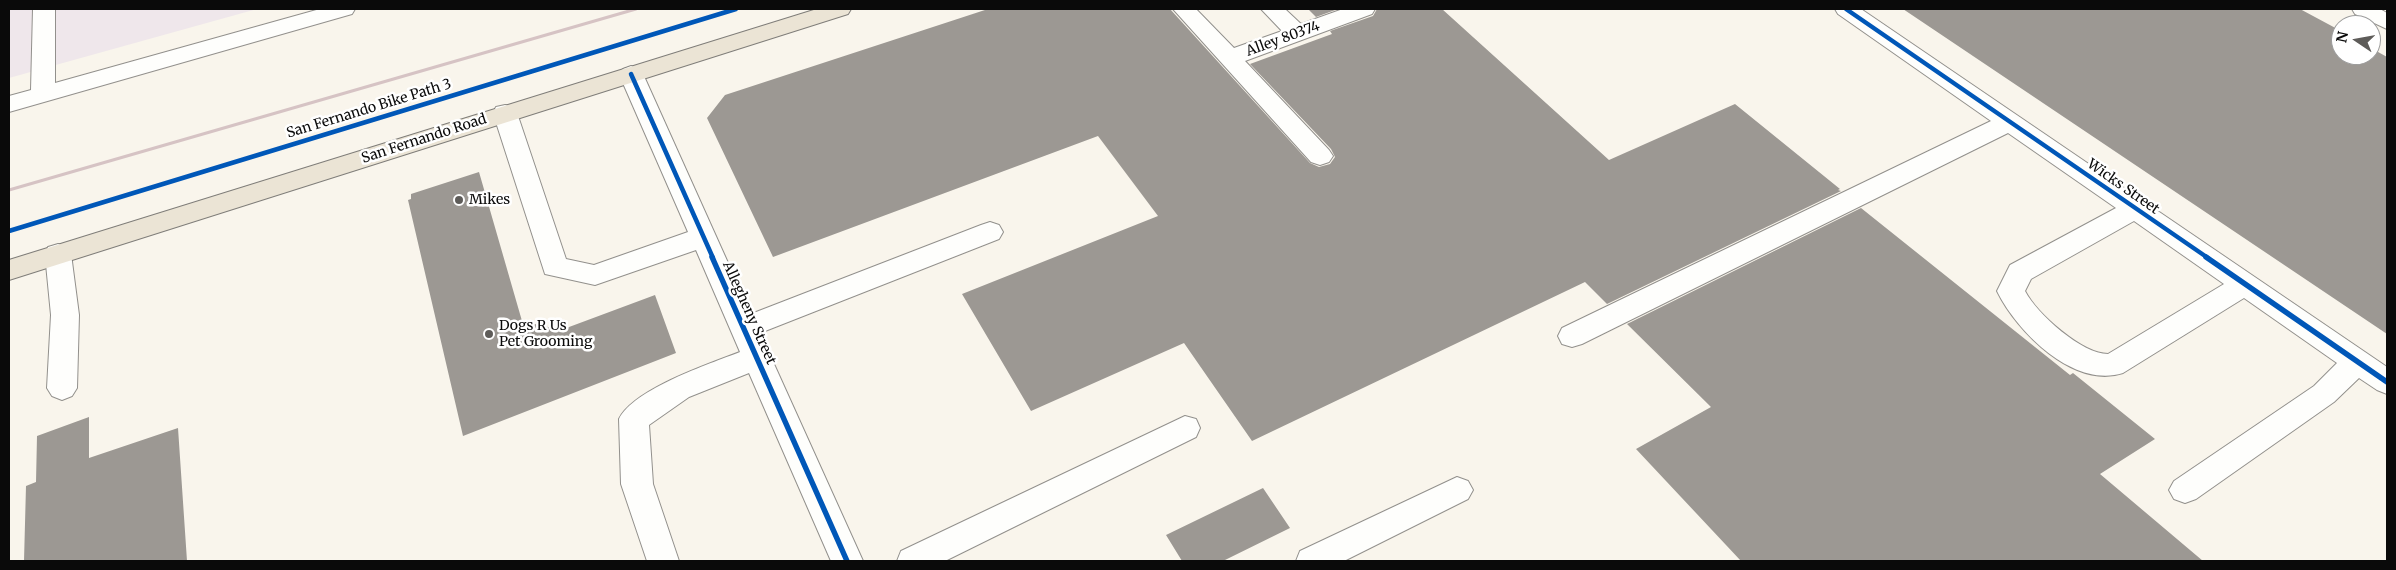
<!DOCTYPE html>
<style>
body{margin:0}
#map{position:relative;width:2396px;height:570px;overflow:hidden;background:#f9f5ec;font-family:Merriweather,serif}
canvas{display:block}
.frame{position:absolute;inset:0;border:10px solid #0a0a0a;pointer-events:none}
.north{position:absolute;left:2331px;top:15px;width:50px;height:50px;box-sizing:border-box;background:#fff;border:1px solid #9d9d9d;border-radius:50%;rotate:282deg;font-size:14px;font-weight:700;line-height:20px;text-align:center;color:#0a0a0a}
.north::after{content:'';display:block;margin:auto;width:18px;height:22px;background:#5e5c59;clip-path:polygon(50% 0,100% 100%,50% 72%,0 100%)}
</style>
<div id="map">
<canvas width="2396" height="570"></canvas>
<div class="frame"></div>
<div class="north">N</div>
</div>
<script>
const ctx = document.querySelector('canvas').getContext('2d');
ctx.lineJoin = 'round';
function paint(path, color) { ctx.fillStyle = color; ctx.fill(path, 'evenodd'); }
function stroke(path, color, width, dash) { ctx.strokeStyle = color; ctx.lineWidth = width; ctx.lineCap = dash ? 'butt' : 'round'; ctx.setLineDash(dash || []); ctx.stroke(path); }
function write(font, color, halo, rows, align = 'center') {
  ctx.font = font + ' Merriweather,serif'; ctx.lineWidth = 5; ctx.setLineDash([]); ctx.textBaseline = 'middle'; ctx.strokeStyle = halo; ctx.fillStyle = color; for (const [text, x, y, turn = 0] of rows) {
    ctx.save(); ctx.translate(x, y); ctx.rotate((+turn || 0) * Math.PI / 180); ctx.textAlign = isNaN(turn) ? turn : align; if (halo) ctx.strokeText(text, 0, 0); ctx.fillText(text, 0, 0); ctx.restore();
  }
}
paint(new Path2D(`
 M 9,9 L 257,9 L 9,78 Z`), '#efe7eb');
paint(new Path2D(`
 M 988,9 L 1170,9 L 1310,163 L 1319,167 L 1330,164 L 1335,157 L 1331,149 L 1250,64 L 1332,34 L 1330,31 L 1373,16 L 1377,9 L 1442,9 L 1609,160 L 1735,104 L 1840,189 L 1838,190 L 1841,191 L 1607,304 L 1585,282 L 1252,441 L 1184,343 L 1031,411 L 962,294 L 1158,216 L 1098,136 L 773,257 L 707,118 L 725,95 Z
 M 1308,9 L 1338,9 L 1316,17 Z
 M 1903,9 L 2300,9 L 2341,31 L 2341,55 L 2371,55 L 2371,48 L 2387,57 L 2387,334 Z
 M 479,172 L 522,321 L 561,330 L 655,295 L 676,353 L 463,436 L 408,200 L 411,199 L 411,194 Z
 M 1861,208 L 2070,375 L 2073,373 L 2155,439 L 2100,474 L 2203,561 L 1741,561 L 1636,449 L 1711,407 L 1627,324 Z
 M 89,417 L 89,458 L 178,428 L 187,561 L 24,561 L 26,486 L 36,482 L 37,436 Z
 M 1263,488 L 1290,528 L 1223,561 L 1182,561 L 1166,535 Z`), '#9c9893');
const minor = new Path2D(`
 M 33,9 L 55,9 L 55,83 L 320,9 L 355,9 L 352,14 L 9,112 L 9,96 L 31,90 Z
 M 1173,9 L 1196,9 L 1234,48 L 1282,31 L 1261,9 L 1285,9 L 1301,24 L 1343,9 L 1375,9 L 1372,14 L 1245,61 L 1329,150 L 1333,156 L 1329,162 L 1320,165 L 1311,162 Z
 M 1835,9 L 1861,9 L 2387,367 L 2387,394 L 2377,390 L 2359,378 L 2334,402 L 2196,499 L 2185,503 L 2174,499 L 2169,490 L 2174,481 L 2314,386 L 2337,363 L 2244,298 L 2123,373 C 2074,389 2017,332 1997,291 L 2010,265 L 2116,208 L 2008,133 L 1582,344 L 1572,347 L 1562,344 L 1558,336 L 1562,328 L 1991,121 L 1838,14 ZM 2134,221 L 2224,284 L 2108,354 C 2082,354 2037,314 2025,291 L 2031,279 Z
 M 2352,9 L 2380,9 L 2387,13 L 2387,29 L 2355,14 Z
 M 631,66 L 639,69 L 643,74 L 751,314 L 981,225 L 990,222 L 999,225 L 1003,232 L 999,239 L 760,333 L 863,561 L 831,561 L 749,373 L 689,397 L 649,425 L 653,484 L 679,561 L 647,561 L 621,484 L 619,419 C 634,389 709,364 740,352 L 696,250 L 595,285 L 545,274 L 493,113 L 496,107 L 505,105 L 514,107 L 517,113 L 566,259 L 594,265 L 688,232 L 619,74 L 623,69 Z
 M 58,244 L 68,247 L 71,254 L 79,315 L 77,388 L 72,396 L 62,400 L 52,396 L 47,388 L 51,315 L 45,254 L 48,247 Z
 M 1185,416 L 1196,419 L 1200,428 L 1196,437 L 945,561 L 897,561 L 901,551 Z
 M 1457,477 L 1468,481 L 1473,490 L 1468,499 L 1344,561 L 1296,561 L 1300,551 Z`);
const major = new Path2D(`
 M 817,9 L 851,9 L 848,14 L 9,280 L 9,260 Z`);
stroke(minor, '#92908c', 2);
stroke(major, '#7f7d79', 2);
paint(minor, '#fefefc');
paint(major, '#ebe4d5');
stroke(new Path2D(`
 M 9,190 L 636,9`), '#d6c3c4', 3);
stroke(new Path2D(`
 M 1846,9 L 2208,258
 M 631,74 L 713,258
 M 9,231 L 736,9`), '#0057b8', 4.5);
stroke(new Path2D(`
 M 712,257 L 847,561
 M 2206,257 L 2387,382`), '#0057b8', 5.5);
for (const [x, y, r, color] of [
 [459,200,5,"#5e5c59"],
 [489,334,5,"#5e5c59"]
]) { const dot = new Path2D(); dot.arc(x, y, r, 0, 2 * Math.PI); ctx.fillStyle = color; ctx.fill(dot); stroke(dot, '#fff', 2); }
write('14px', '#0a0a0a', '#fff', [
 ["Alley 80374",1283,39,-20],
 ["San Fernando Bike Path 3",369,109,-17],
 ["San Fernando Road",424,139,-18],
 ["Wicks Street",2123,187,35],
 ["Allegheny Street",749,313,66]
]);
write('14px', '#0a0a0a', '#fff', [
 ["Mikes",469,200],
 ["Dogs R Us",499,326],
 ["Pet Grooming",499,342]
], 'left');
</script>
